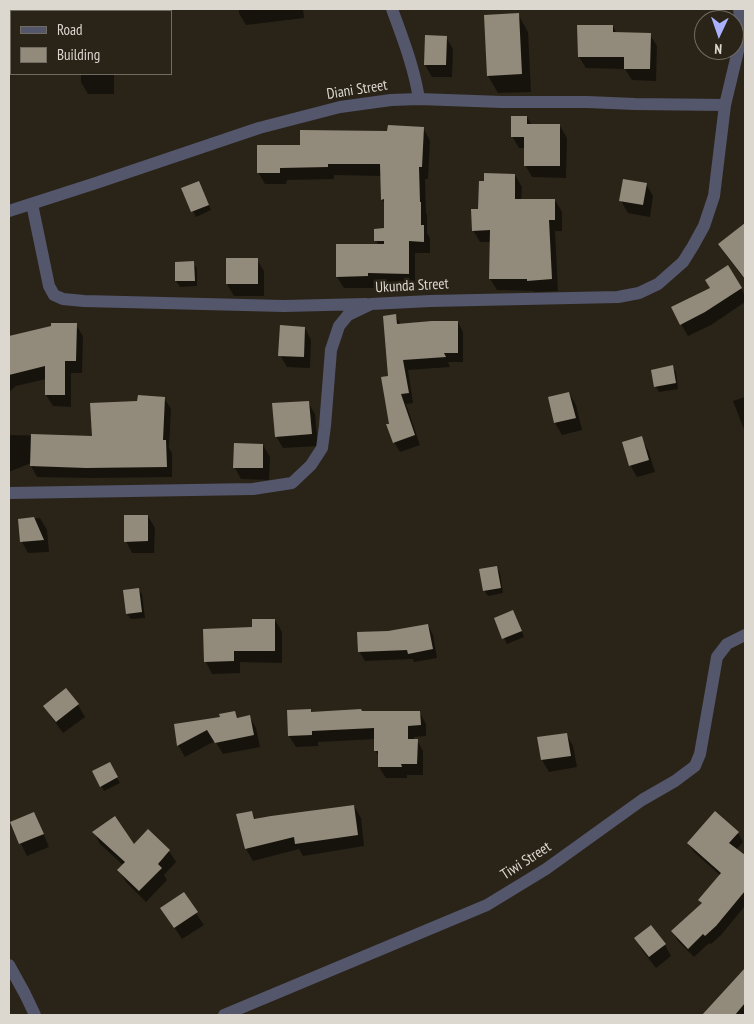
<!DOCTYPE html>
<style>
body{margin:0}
#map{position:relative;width:754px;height:1024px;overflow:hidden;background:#2a2418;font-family:"PT Sans Narrow",sans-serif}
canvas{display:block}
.frame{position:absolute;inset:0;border:10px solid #dcd8d0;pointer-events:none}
.legend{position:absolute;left:10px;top:10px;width:162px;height:65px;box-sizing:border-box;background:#2a2418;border:1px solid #716c62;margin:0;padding:6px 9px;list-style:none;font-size:15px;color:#dcd8d0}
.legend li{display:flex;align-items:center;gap:10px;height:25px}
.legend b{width:25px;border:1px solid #716c62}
.north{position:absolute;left:694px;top:10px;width:50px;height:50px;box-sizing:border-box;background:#2a2418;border:1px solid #716c62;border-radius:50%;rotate:183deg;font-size:14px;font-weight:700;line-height:20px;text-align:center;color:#dcd8d0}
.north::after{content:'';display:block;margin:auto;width:18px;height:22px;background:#aab0fb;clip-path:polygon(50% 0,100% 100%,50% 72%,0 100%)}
</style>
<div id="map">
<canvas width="754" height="1024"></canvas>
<div class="frame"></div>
<ul class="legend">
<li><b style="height:6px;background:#54566c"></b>Road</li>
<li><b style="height:14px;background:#928b7c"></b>Building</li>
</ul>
<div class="north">N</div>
</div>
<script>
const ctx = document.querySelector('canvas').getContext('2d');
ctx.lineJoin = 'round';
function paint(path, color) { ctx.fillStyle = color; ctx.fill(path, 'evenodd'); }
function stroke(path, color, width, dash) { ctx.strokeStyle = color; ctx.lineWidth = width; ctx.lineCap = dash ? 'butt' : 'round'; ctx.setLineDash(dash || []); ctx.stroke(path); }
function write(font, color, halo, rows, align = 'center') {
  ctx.font = font + ' "PT Sans Narrow",sans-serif'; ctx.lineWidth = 5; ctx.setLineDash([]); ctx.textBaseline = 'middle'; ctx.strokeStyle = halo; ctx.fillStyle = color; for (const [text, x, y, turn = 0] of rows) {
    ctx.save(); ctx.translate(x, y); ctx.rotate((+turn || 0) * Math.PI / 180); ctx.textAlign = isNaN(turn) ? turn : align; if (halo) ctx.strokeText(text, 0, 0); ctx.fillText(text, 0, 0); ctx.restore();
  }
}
paint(new Path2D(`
 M 239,9 L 303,9 L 304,18 L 246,25 L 239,13 Z
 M 518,14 L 528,32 L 531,92 L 498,93 L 488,76 Z
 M 613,26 L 617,34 L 650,35 L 657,46 L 656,81 L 632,80 L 625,69 L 586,68 L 579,57 Z
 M 446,37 L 453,49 L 452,77 L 432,77 L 425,65 Z
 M 81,74 L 114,74 L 114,94 L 88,94 L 81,82 Z
 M 527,117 L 532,125 L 560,126 L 567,138 L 566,178 L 532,177 L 525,165 L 525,148 L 519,148 L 512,136 Z
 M 424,129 L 430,141 L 428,179 L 425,179 L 426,213 L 427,215 L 427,233 L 430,238 L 430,253 L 415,253 L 415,285 L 374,285 L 374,288 L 344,288 L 337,277 L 378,245 L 376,240 L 385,229 L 385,204 L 382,199 L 382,176 L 334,175 L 334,179 L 287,180 L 286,184 L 265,184 L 258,172 L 301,146 L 388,133 Z
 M 515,175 L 522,187 L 521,200 L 555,200 L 562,212 L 562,231 L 555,231 L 558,291 L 535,292 L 534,291 L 497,290 L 490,279 L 491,242 L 480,242 L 473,230 L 480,210 Z
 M 646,184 L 653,196 L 650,217 L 628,213 L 621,201 Z
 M 201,188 L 211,210 L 196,217 L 183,189 Z
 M 745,224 L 745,280 L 726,255 L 720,244 Z
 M 257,260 L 264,271 L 264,296 L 234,296 L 227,284 Z
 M 176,263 L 193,263 L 197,268 L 197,286 L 180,287 L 176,281 Z
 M 741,288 L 745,296 L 745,302 L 711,325 L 688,336 L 681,324 Z
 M 395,315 L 401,325 L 458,322 L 463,332 L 463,362 L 448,362 L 450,367 L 408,370 L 413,403 L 406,404 L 420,445 L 400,452 L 394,442 L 390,424 L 389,377 Z
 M 76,325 L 83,336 L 82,373 L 71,373 L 71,407 L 53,406 L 46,395 L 46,379 L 16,386 L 9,392 L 9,338 L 52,327 Z
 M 305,328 L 311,340 L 310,368 L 287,367 L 280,355 Z
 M 672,367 L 676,372 L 678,389 L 659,392 L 656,387 L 653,370 Z
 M 569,393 L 576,405 L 582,430 L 562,435 L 555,423 L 549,398 Z
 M 745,397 L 745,432 L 733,401 Z
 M 164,398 L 171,409 L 169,448 L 172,453 L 172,477 L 93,478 L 37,477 L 31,466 L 31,463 L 9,472 L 9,431 L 10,435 L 93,437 Z
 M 308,402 L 315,414 L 318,446 L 283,448 L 276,436 Z
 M 641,438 L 648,450 L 655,472 L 637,477 L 630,465 Z
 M 263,445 L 270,457 L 269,480 L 241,479 L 235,468 Z
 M 148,516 L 155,528 L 154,553 L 132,553 L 126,541 Z
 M 40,518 L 47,530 L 49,552 L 28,553 L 22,542 L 19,520 Z
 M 496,567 L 500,573 L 503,593 L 488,596 L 484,590 Z
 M 138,589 L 142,594 L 145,618 L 131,619 L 127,614 Z
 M 516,617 L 524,637 L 507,644 L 504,638 Z
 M 275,620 L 282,632 L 282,663 L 240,662 L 240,673 L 212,674 L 206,662 L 254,628 Z
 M 428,625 L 433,635 L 437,658 L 414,662 L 413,659 L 365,661 L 359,651 L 389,633 Z
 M 66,690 L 78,705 L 85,717 L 63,733 L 52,718 L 45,706 Z
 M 310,710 L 312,713 L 420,713 L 426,724 L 426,736 L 414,737 L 414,740 L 417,740 L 423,751 L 423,775 L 407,775 L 407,778 L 386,778 L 379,767 L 379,757 L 375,750 L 376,739 L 318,742 L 318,746 L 296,747 L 289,736 Z
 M 235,713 L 238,718 L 249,716 L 256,728 L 260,747 L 223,754 L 215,741 L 185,757 L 178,745 L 175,725 L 221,718 Z
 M 566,734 L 573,746 L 577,767 L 549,772 L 542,760 L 538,739 Z
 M 109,764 L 120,783 L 104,791 L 94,772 Z
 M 354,806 L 361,818 L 364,846 L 303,856 L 299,849 L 253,861 L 246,849 L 252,812 L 256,820 Z
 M 33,814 L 40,826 L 49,847 L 27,856 L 21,844 L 12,823 Z
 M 148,831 L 169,851 L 176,862 L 164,875 L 167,880 L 146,902 L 126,882 L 119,870 L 123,865 L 100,844 L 94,832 L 134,846 Z
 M 738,833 L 743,842 L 736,850 L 745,857 L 745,906 L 721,935 L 711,944 L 709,943 L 694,957 L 678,941 L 673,932 L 703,905 L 700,900 L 721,876 L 694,852 L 688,843 Z
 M 183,894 L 204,925 L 182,939 L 162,909 Z
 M 636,939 L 665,945 L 671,956 L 656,968 L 642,950 Z
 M 745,970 L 745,1015 L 704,1015 Z`), '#0007');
paint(new Path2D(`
 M 519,13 L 522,74 L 487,76 L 484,15 Z
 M 577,25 L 613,25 L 613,32 L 651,33 L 650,69 L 624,69 L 624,57 L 578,57 Z
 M 425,35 L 447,36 L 446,65 L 424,65 Z
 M 511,116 L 527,116 L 527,124 L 560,124 L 560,166 L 524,166 L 524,137 L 511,137 Z
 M 388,125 L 424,127 L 422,167 L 419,167 L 420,202 L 421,202 L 421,225 L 424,225 L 424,242 L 409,241 L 409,274 L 368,273 L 368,276 L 336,277 L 336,244 L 384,244 L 384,241 L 374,241 L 374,229 L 384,228 L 384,199 L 381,200 L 380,164 L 328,164 L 328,167 L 280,168 L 280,173 L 257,173 L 257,145 L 300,145 L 300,130 L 387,131 Z
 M 484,173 L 515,174 L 515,199 L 555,199 L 555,220 L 549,220 L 552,279 L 527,281 L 527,279 L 489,279 L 490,230 L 472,231 L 471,209 L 478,209 L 479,181 L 484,181 Z
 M 623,179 L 647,183 L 643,205 L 619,201 Z
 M 199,181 L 209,205 L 191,212 L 181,188 Z
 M 745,223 L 745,279 L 718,244 Z
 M 226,258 L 258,258 L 258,284 L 226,284 Z
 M 194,261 L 195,281 L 175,281 L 175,262 Z
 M 728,265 L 742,288 L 705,312 L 680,325 L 671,307 L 710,288 L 705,280 Z
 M 396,314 L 397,324 L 432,321 L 458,321 L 458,353 L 444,353 L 446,357 L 403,360 L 409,393 L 401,394 L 415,435 L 393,443 L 386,424 L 389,424 L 381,377 L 388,376 L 383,316 Z
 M 51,323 L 77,323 L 76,361 L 65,361 L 65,395 L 45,395 L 45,366 L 9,375 L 9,336 L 51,326 Z
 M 280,325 L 305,327 L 304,357 L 278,356 Z
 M 673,365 L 676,383 L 654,387 L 651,370 Z
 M 569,392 L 576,418 L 554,423 L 548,397 Z
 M 138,395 L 165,397 L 163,440 L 166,440 L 167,467 L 86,468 L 30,466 L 31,434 L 92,436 L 90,403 L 137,401 Z
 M 309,401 L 312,434 L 275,437 L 272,403 Z
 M 642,436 L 649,460 L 629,466 L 622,442 Z
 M 234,443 L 263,444 L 263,468 L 233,468 Z
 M 124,515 L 148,515 L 148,541 L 124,542 Z
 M 34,517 L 44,540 L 20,542 L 18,519 Z
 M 497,566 L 501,588 L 483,591 L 479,569 Z
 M 139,588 L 142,612 L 126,614 L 123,590 Z
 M 513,610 L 522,631 L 502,639 L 494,618 Z
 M 252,619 L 275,619 L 275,651 L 234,651 L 234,661 L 204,662 L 203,629 L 252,627 Z
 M 428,624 L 433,649 L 408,654 L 407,650 L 358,652 L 357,632 L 388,631 Z
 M 66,688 L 79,704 L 56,722 L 43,706 Z
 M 311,709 L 311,712 L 361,709 L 362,711 L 420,711 L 421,725 L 408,726 L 408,739 L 418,739 L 417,764 L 401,764 L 402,767 L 378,767 L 378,751 L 374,751 L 374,728 L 312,731 L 312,735 L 288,736 L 287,710 Z
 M 235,711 L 237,718 L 250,715 L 254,735 L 215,743 L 207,730 L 177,746 L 174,724 L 220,717 L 219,714 Z
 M 567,733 L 571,756 L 541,760 L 537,737 Z
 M 110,762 L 118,777 L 100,787 L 92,771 Z
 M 354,805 L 358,835 L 295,844 L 294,837 L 245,849 L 236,814 L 252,811 L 254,819 L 271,816 Z
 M 715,811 L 739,832 L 729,843 L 745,855 L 745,891 L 716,926 L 705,936 L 703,934 L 688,949 L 671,931 L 702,903 L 698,900 L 721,873 L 687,843 Z
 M 34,812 L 44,834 L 19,844 L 10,822 Z
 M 115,816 L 134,844 L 148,829 L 170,850 L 158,864 L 162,868 L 139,891 L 117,870 L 125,862 L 92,832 Z
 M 184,892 L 198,912 L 174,928 L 160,908 Z
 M 651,925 L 666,944 L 649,957 L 634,938 Z
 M 745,968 L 745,1003 L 735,1015 L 702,1015 Z`), '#928b7c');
stroke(new Path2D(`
 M 392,9 C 403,39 414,67 419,99
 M 32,204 L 49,286 L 54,295 L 63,299 L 84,301 L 284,306 L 366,304
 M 9,211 L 96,183 L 259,128 L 340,107 L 391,100 L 419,99 L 502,102 L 587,102 L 635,104 L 725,105
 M 9,493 L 253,489 L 292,483 L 311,465 L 322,448 L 325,426 L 331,350 L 339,326 L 348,315 L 371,304 L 430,301 L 618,297 L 639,293 L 658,284 L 683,262 L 693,246 L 704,226 L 714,196 L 725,105 L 742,34 L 739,9
 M 9,965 L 25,994 L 35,1015
 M 224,1015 L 487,905 L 546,869 L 642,800 L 675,781 L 695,766 L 700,754 L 717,657 L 727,644 L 745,635`), '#54566c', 12);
write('15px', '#dcd8d0', '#2a2418', [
 ["Diani Street",357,90,-9],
 ["Ukunda Street",412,286,-3],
 ["Tiwi Street",526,861,-33]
]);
</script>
